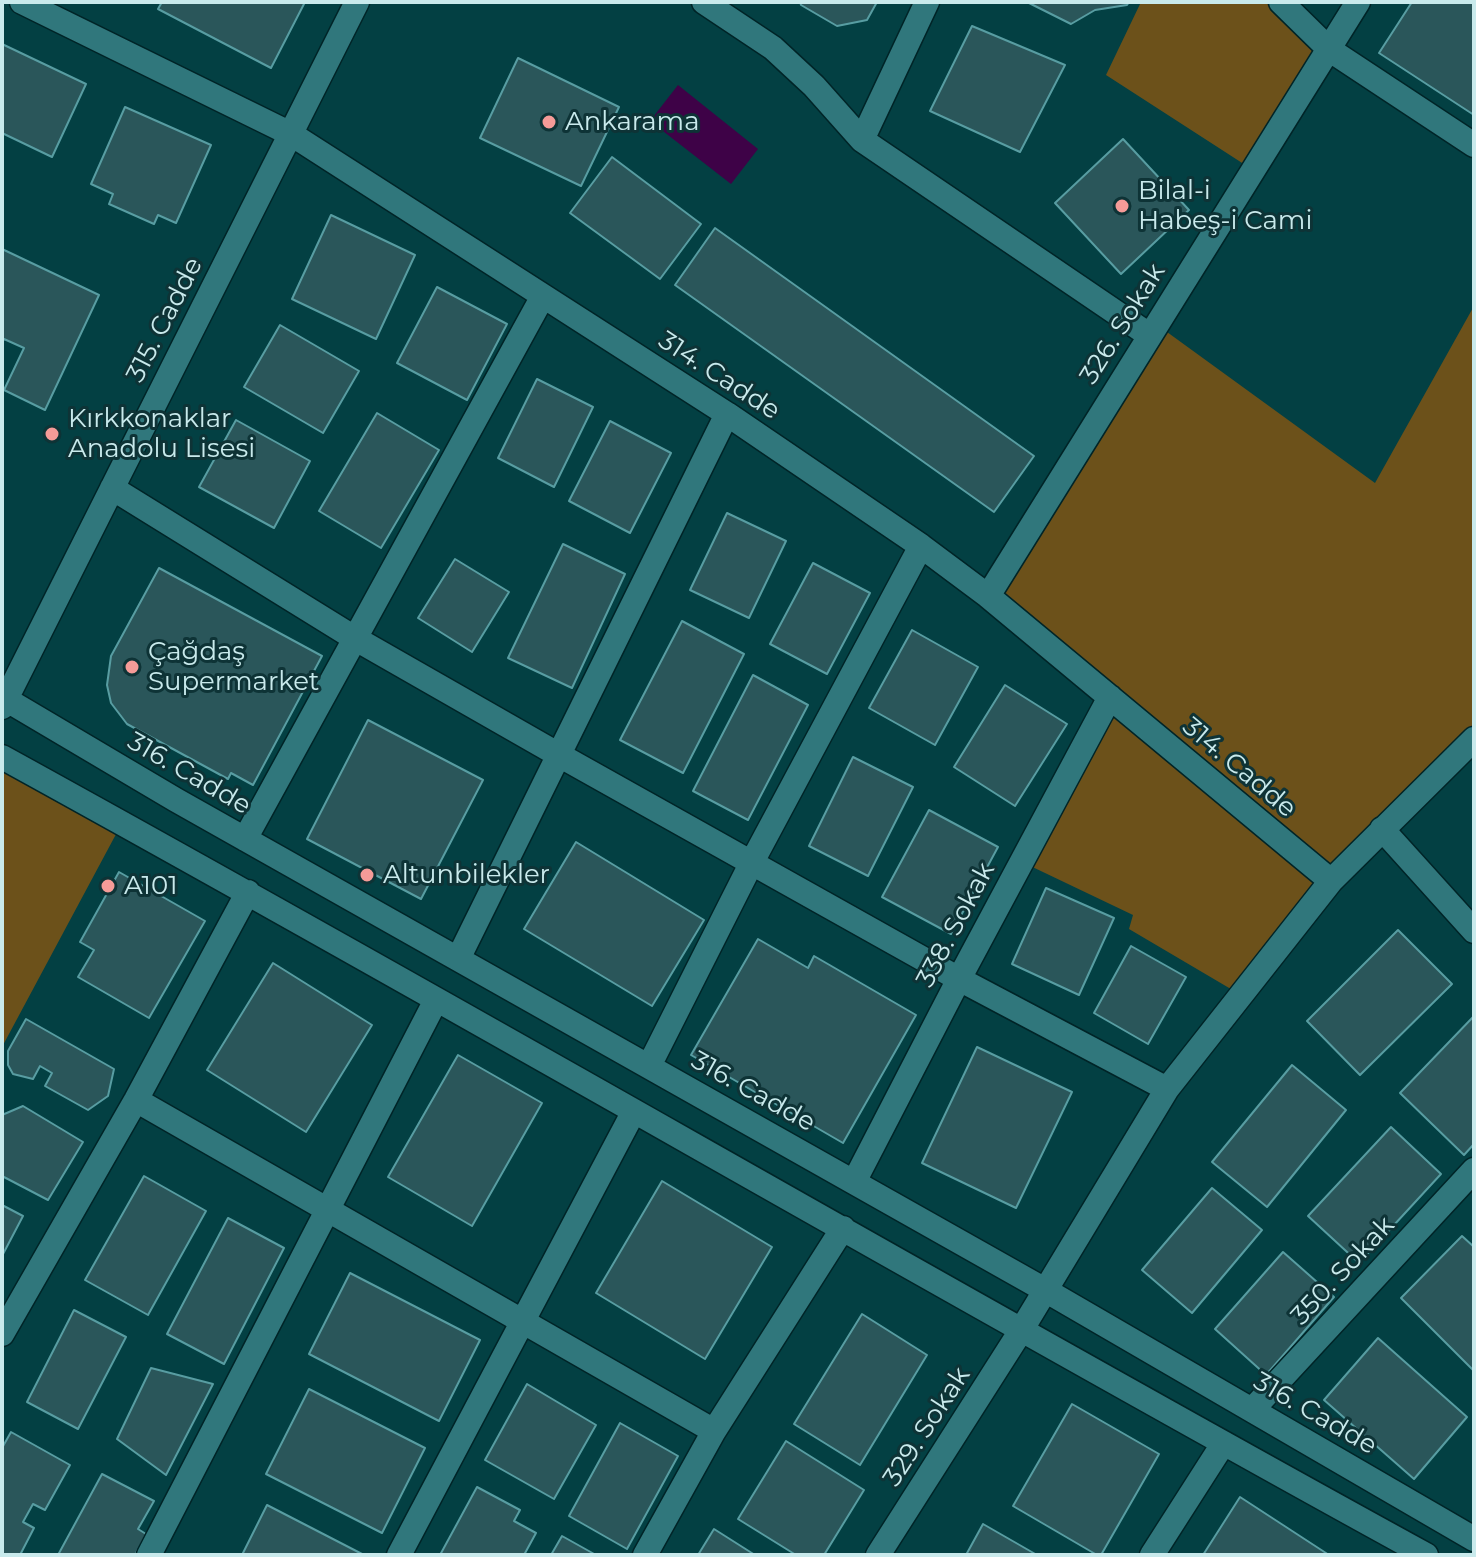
<!DOCTYPE html>
<meta charset="utf-8">
<style>
body{margin:0}
#map{position:relative;width:1476px;height:1557px;overflow:hidden;background:#034043;font-family:Montserrat,sans-serif}
canvas{display:block}
.frame{position:absolute;inset:0;border:4px solid #c9eaec;pointer-events:none}
</style>
<div id="map">
<canvas width="1476" height="1557"></canvas>
<div class="frame"></div>
</div>
<script>
const ctx = document.querySelector('canvas').getContext('2d');
ctx.lineJoin = 'round';
function paint(path, color) { ctx.fillStyle = color; ctx.fill(path, 'evenodd'); }
function stroke(path, color, width, dash) { ctx.strokeStyle = color; ctx.lineWidth = width; ctx.lineCap = dash ? 'butt' : 'round'; ctx.setLineDash(dash || []); ctx.stroke(path); }
function write(font, color, halo, rows, align = 'center') {
  ctx.font = font + ' Montserrat,sans-serif'; ctx.lineWidth = 6; ctx.setLineDash([]); ctx.textBaseline = 'middle'; ctx.strokeStyle = halo; ctx.fillStyle = color; for (const [text, x, y, turn = 0] of rows) {
    ctx.save(); ctx.translate(x, y); ctx.rotate((+turn || 0) * Math.PI / 180); ctx.textAlign = isNaN(turn) ? turn : align; if (halo) ctx.strokeText(text, 0, 0); ctx.fillText(text, 0, 0); ctx.restore();
  }
}
paint(new Path2D(`
 M 1141,2 L 1281,2 L 1330,50 L 1253,170 L 1106,75 Z
 M 1474,306 L 1474,739 L 1241,995 L 1129,929 L 1133,915 L 1022,862 L 1110,697 L 988,596 L 1156,324 L 1375,483 Z
 M 2,757 L 122,823 L 2,1047 Z`), '#6c511a');
paint(new Path2D(`
 M 678,85 L 758,149 L 731,184 L 650,121 Z`), '#3e0247');
const building = new Path2D(`
 M 162,2 L 305,2 L 271,68 L 158,9 Z
 M 800,2 L 877,2 L 867,20 L 837,26 L 801,5 Z
 M 1027,2 L 1129,2 L 1127,5 L 1095,10 L 1071,24 Z
 M 1412,2 L 1474,2 L 1474,115 L 1379,53 Z
 M 972,26 L 1065,65 L 1020,152 L 930,111 Z
 M 2,44 L 86,84 L 52,157 L 2,133 Z
 M 518,58 L 619,107 L 581,186 L 480,138 Z
 M 125,107 L 211,145 L 176,223 L 158,215 L 154,224 L 109,204 L 113,194 L 91,184 Z
 M 1123,139 L 1189,210 L 1121,274 L 1055,203 Z
 M 612,157 L 701,224 L 660,279 L 570,213 Z
 M 331,215 L 415,255 L 376,339 L 292,299 Z
 M 715,228 L 1034,456 L 994,512 L 675,285 Z
 M 2,249 L 99,295 L 45,410 L 4,390 L 24,348 L 4,339 L 2,343 Z
 M 437,287 L 507,324 L 467,400 L 397,363 Z
 M 280,325 L 359,371 L 323,433 L 244,387 Z
 M 537,379 L 593,407 L 554,487 L 498,458 Z
 M 377,413 L 439,450 L 381,548 L 319,511 Z
 M 236,420 L 310,461 L 274,528 L 199,487 Z
 M 610,421 L 671,453 L 630,533 L 569,501 Z
 M 727,513 L 786,541 L 749,618 L 690,590 Z
 M 563,544 L 625,574 L 572,688 L 508,658 Z
 M 455,559 L 509,592 L 472,652 L 418,618 Z
 M 813,563 L 870,593 L 827,674 L 770,644 Z
 M 159,568 L 322,656 L 253,785 L 231,773 L 228,779 L 127,724 L 111,703 L 107,685 L 111,656 Z
 M 682,621 L 744,654 L 683,773 L 620,740 Z
 M 912,630 L 978,667 L 935,745 L 869,708 Z
 M 753,675 L 808,705 L 748,820 L 693,791 Z
 M 1005,685 L 1067,724 L 1015,806 L 954,767 Z
 M 368,720 L 483,780 L 421,899 L 307,839 Z
 M 853,757 L 913,787 L 868,876 L 809,846 Z
 M 929,810 L 998,847 L 951,934 L 882,897 Z
 M 576,842 L 704,920 L 652,1006 L 524,929 Z
 M 119,872 L 205,921 L 149,1018 L 78,977 L 94,950 L 80,942 Z
 M 1046,888 L 1114,918 L 1079,995 L 1012,964 Z
 M 1398,930 L 1452,984 L 1360,1075 L 1307,1021 Z
 M 758,939 L 808,968 L 814,956 L 916,1015 L 843,1143 L 691,1055 Z
 M 1131,946 L 1186,977 L 1148,1044 L 1094,1013 Z
 M 273,963 L 372,1025 L 306,1132 L 207,1070 Z
 M 1474,1016 L 1474,1144 L 1464,1155 L 1400,1093 Z
 M 26,1019 L 114,1069 L 108,1096 L 88,1110 L 45,1086 L 52,1073 L 40,1066 L 33,1079 L 13,1074 L 8,1065 L 8,1051 Z
 M 977,1047 L 1072,1092 L 1016,1208 L 922,1163 Z
 M 458,1055 L 542,1103 L 472,1226 L 388,1177 Z
 M 1292,1065 L 1346,1110 L 1267,1207 L 1212,1162 Z
 M 23,1106 L 83,1142 L 48,1200 L 2,1176 L 2,1115 Z
 M 1391,1127 L 1441,1174 L 1359,1263 L 1308,1216 Z
 M 144,1176 L 206,1211 L 148,1315 L 85,1280 Z
 M 662,1181 L 772,1247 L 705,1359 L 596,1293 Z
 M 1212,1188 L 1262,1230 L 1192,1313 L 1142,1270 Z
 M 2,1205 L 23,1216 L 2,1256 Z
 M 228,1218 L 284,1248 L 224,1364 L 167,1334 Z
 M 1462,1236 L 1474,1247 L 1474,1371 L 1401,1298 Z
 M 1283,1252 L 1334,1297 L 1266,1375 L 1215,1329 Z
 M 350,1273 L 480,1340 L 439,1421 L 309,1354 Z
 M 74,1310 L 126,1337 L 78,1429 L 27,1402 Z
 M 862,1314 L 927,1355 L 860,1465 L 794,1424 Z
 M 1378,1338 L 1467,1417 L 1414,1479 L 1324,1400 Z
 M 151,1368 L 213,1384 L 166,1475 L 117,1439 Z
 M 527,1384 L 596,1425 L 554,1499 L 485,1460 Z
 M 309,1389 L 425,1448 L 382,1533 L 266,1474 Z
 M 1072,1404 L 1159,1454 L 1101,1555 L 1097,1555 L 1013,1506 Z
 M 620,1423 L 678,1456 L 627,1549 L 569,1516 Z
 M 11,1432 L 70,1465 L 45,1510 L 33,1504 L 23,1522 L 34,1528 L 20,1555 L 2,1555 L 2,1448 Z
 M 786,1441 L 864,1490 L 824,1555 L 796,1555 L 738,1519 Z
 M 102,1474 L 154,1501 L 138,1529 L 146,1534 L 135,1555 L 58,1555 Z
 M 477,1487 L 520,1510 L 514,1521 L 536,1533 L 524,1555 L 440,1555 Z
 M 1240,1497 L 1329,1555 L 1203,1555 Z
 M 267,1505 L 364,1555 L 242,1555 Z
 M 983,1524 L 1037,1555 L 966,1555 Z
 M 714,1529 L 755,1555 L 698,1555 Z
 M 562,1536 L 596,1555 L 551,1555 Z`);
paint(building, '#2a565a');
stroke(building, '#589da2', 2);
const minor = new Path2D(`
 M 22,2 L 291,134 L 727,414 L 921,546 L 988,596 L 1331,881
 M 704,2 L 773,48 L 814,86 L 862,140 L 1149,335
 M 1281,2 L 1330,50 L 1474,145
 M 862,140 L 927,2
 M 112,488 L 356,639 L 559,755 L 959,979 L 1167,1089
 M 988,596 L 1358,2
 M 2,697 L 176,800 L 1045,1290 L 1474,1539
 M 2,707 L 357,2
 M 2,757 C 479,1019 949,1294 1426,1555
 M 1382,829 L 1474,931
 M 245,839 L 543,296
 M 458,959 L 727,414
 M 649,1066 L 752,862 L 921,546
 M 136,1100 L 714,1431
 M 854,1182 L 959,979 L 1110,697
 M 2,1334 L 136,1100 L 248,892
 M 1252,1410 L 1474,1170
 M 149,1555 L 436,1000
 M 399,1555 L 634,1111
 M 645,1555 L 714,1431 L 843,1228
 M 878,1555 L 1022,1329 L 1167,1089 L 1331,881 L 1474,739
 M 1152,1555 L 1223,1444`);
stroke(minor, '#002427', 27);
stroke(minor, '#30777c', 24);
for (const [x, y, r, color] of [
 [549,122,8,"#f59b98"],
 [1122,206,8,"#f59b98"],
 [52,434,8,"#f59b98"],
 [132,667,8,"#f59b98"],
 [367,875,8,"#f59b98"],
 [108,886,8,"#f59b98"]
]) { const dot = new Path2D(); dot.arc(x, y, r, 0, 2 * Math.PI); ctx.fillStyle = color; ctx.fill(dot); stroke(dot, '#0e3336', 3); }
write('26px', '#c9eaec', '#0e3336', [
 ["Ankarama",565,122],
 ["Bilal-i",1138,191],
 ["Habeş-i Cami",1138,221],
 ["Kırkkonaklar",68,419],
 ["Anadolu Lisesi",68,449],
 ["Çağdaş",148,652],
 ["Supermarket",148,682],
 ["Altunbilekler",383,875],
 ["A101",124,886]
], 'left');
write('26px', '#c9eaec', '#0e3336', [
 ["315. Cadde",165,320,-63],
 ["326. Sokak",1123,324,-58],
 ["314. Cadde",719,376,33],
 ["314. Cadde",1239,768,40],
 ["316. Cadde",189,774,30],
 ["338. Sokak",956,925,-62],
 ["316. Cadde",753,1092,29],
 ["350. Sokak",1343,1271,-47],
 ["316. Cadde",1315,1414,30],
 ["329. Sokak",927,1427,-57]
]);
</script>
